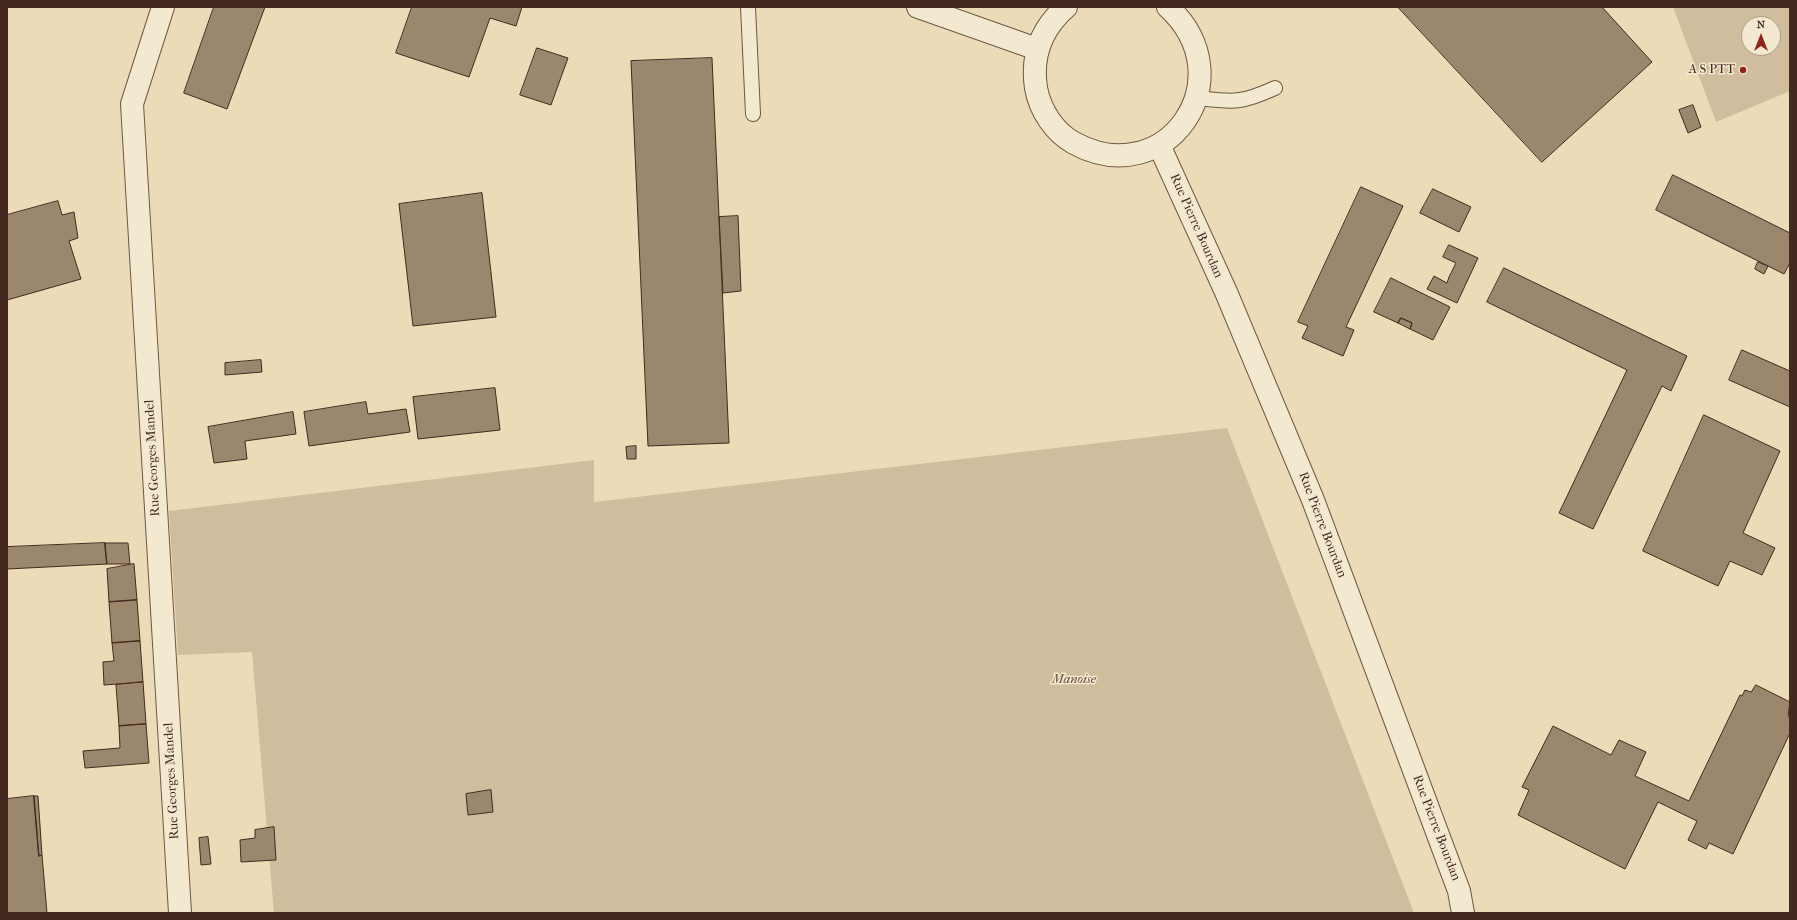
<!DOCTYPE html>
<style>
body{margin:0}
#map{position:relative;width:1797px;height:920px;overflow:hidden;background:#ecdbb7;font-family:"IM FELL French Canon",serif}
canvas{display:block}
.frame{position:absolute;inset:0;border:8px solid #44291e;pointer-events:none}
.north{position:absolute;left:1741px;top:16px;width:40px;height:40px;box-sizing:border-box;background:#f3e8d0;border:1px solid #ad9c89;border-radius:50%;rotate:0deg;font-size:11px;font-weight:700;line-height:16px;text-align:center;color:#44291e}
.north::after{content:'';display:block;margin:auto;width:14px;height:18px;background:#8f2418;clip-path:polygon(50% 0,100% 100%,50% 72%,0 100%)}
</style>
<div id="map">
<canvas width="1797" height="920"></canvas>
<div class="frame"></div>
<div class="north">N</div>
</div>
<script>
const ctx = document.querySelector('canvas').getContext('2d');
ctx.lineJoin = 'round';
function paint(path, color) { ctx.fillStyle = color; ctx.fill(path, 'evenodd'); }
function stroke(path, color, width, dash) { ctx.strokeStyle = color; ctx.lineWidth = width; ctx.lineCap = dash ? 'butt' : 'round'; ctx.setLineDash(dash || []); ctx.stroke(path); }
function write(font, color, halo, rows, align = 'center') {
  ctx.font = font + ' "IM FELL French Canon",serif'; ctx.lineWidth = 3; ctx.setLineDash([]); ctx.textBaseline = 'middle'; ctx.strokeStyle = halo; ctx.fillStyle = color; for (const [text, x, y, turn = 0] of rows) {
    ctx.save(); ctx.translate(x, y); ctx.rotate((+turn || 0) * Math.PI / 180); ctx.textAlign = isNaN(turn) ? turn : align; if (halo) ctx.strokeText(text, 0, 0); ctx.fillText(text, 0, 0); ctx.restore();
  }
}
paint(new Path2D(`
 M 1673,7 L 1790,7 L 1790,91 L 1716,122 ZM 1749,24 L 1773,24 L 1773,48 L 1749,48 Z
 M 1227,428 L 1414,913 L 274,913 L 252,652 L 178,655 L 169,511 L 594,460 L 594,502 Z`), '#cfbd9d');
const building = new Path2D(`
 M 214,7 L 265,7 L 227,109 L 184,93 Z
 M 412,7 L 522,7 L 516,26 L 490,18 L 469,77 L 396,53 Z
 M 1398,7 L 1602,7 L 1652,62 L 1542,162 Z
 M 537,48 L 568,58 L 551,105 L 520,95 Z
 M 712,58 L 729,443 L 648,446 L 631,61 Z
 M 1693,105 L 1701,127 L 1688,133 L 1679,110 Z
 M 1673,175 L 1790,233 L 1790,263 L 1784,274 L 1656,210 Z
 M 1361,187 L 1403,206 L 1346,327 L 1354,330 L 1343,356 L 1302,338 L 1308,326 L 1298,322 Z
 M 1433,189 L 1471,207 L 1459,232 L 1420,213 Z
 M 482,193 L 496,317 L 413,326 L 399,204 Z
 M 58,201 L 62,215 L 74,212 L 78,238 L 69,241 L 81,279 L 7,300 L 7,215 Z
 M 738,216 L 741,291 L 723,293 L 719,217 Z
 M 1449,245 L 1478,258 L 1457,303 L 1427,289 L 1434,276 L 1447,283 L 1449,277 L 1456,263 L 1443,257 Z
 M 1758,262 L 1768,266 L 1764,274 L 1755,269 Z
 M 1504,268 L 1687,356 L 1671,391 L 1662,386 L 1593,529 L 1559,513 L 1627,370 L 1487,302 Z
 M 1391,278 L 1450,307 L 1433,340 L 1410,329 L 1412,323 L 1401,318 L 1398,323 L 1374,312 Z
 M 1401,318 L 1412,323 L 1410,329 L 1398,323 Z
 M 1742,350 L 1790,371 L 1790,407 L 1729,380 Z
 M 261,360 L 262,372 L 225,375 L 225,363 Z
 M 495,388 L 500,430 L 418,439 L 413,397 Z
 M 366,402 L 368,414 L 406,409 L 410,432 L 309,446 L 304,412 Z
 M 293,412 L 296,434 L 245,441 L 247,459 L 214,463 L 208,427 Z
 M 1704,415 L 1780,451 L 1743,533 L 1775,548 L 1762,575 L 1730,561 L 1718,586 L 1643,551 Z
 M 636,446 L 636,459 L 627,459 L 626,447 Z
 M 105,543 L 128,543 L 130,564 L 107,564 Z
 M 105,543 L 107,564 L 7,569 L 7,547 Z
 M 134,564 L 137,600 L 109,602 L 107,569 Z
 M 137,600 L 140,641 L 112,643 L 109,602 Z
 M 140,641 L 143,682 L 104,685 L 103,662 L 114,661 L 112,643 Z
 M 143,682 L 146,724 L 119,726 L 116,685 Z
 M 1756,685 L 1790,702 L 1788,716 L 1790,717 L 1790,733 L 1733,854 L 1709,843 L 1706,849 L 1688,840 L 1697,821 L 1658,802 L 1625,869 L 1518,815 L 1529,790 L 1522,787 L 1553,726 L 1611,755 L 1619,740 L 1646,752 L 1635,776 L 1689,801 L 1740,695 L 1742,696 L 1745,690 L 1751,692 Z
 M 146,724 L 149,763 L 85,768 L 83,751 L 120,748 L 119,726 Z
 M 491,790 L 493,812 L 468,815 L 466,794 Z
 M 34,796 L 39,856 L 42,855 L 47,913 L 7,913 L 7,799 Z
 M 34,796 L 38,796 L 42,855 L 39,856 Z
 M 274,827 L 276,860 L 241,862 L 240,840 L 255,838 L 255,830 Z
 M 208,837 L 211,864 L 201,865 L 199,838 Z`);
paint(building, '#9b866e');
stroke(building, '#44291e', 1);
const service = new Path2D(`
 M 748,7 L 753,114
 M 1197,98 C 1233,102 1240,104 1275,88`);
const minor = new Path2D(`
 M 163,7 L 132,104 L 180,913
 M 918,7 L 1037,49`);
const tertiary = new Path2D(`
 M 1066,7 C 1042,28 1031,55 1036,88 C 1040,110 1054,132 1074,143 C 1166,193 1246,79 1168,7
 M 1159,145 L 1226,292 L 1313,500 L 1459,891 L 1463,913`);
stroke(service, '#6e5644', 16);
stroke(minor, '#6e5644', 24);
stroke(tertiary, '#6e5644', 24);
stroke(service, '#f3e8d0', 14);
stroke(minor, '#f3e8d0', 22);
stroke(tertiary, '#f3e8d0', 22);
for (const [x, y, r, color] of [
 [1743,70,4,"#8f2418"]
]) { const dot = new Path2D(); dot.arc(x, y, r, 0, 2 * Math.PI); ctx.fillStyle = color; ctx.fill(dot); stroke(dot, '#f3e8d0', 1.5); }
write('13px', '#44291e', '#f3e8d0', [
 ["A S PTT",1735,70]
], 'right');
write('13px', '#44291e', '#f3e8d0', [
 ["Rue Pierre Bourdan",1196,226,66],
 ["Rue Georges Mandel",153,458,-93],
 ["Rue Pierre Bourdan",1322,525,69],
 ["Rue Georges Mandel",172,781,-93],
 ["Rue Pierre Bourdan",1436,828,69]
]);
write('italic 13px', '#604737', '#f3e8d0', [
 ["Manoise",1074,680]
]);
</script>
